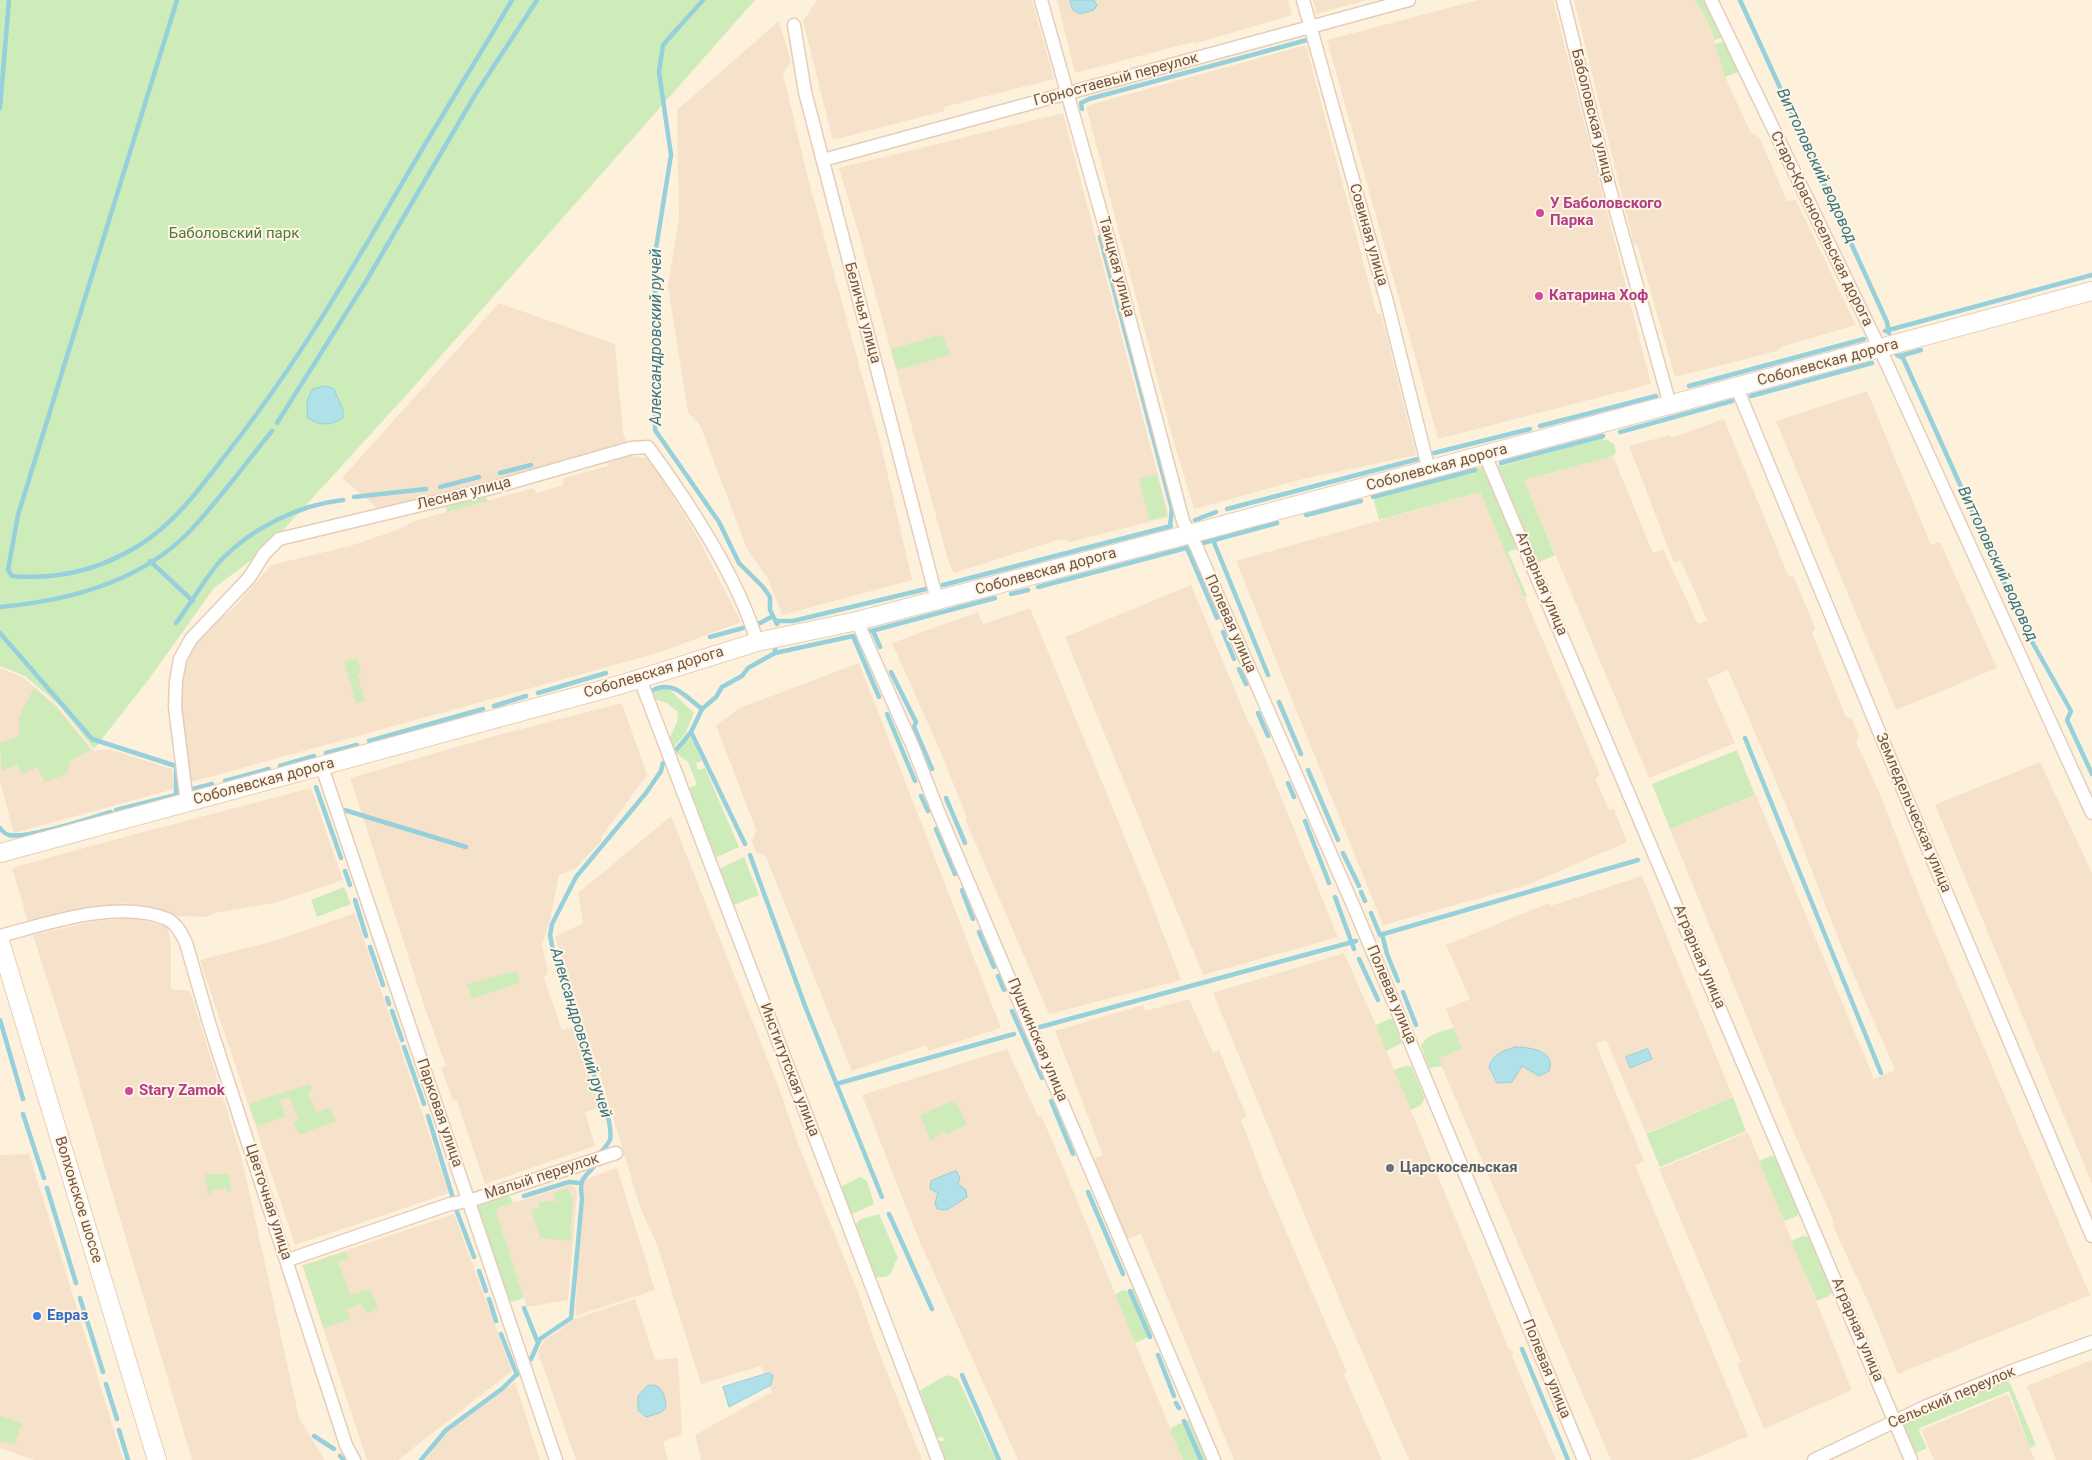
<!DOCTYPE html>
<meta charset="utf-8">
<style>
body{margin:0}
canvas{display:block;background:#fef1dc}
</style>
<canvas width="2092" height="1460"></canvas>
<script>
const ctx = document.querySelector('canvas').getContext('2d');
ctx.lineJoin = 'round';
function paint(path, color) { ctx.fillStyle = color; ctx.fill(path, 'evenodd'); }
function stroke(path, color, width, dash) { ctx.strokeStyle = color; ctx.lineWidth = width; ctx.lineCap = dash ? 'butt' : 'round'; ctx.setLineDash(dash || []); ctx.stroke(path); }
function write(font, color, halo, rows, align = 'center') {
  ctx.font = font + ' Roboto,sans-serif'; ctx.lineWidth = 4; ctx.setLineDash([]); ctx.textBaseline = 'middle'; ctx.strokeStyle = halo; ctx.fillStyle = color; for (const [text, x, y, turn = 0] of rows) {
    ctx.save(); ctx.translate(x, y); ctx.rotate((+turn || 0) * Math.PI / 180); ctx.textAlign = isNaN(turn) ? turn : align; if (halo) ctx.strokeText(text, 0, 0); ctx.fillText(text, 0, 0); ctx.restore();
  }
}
paint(new Path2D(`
 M 817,0 L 1032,0 L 1054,79 L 944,107 L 944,111 L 833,140 L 803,21 Z
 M 1057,0 L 1288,0 L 1292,15 L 1194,44 L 1193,42 L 1075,73 Z
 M 1313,0 L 1367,0 L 1316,14 Z
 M 1478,0 L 1553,0 L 1651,384 L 1438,439 L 1327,40 Z
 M 1574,0 L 1695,0 L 1710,26 L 1725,77 L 1751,133 L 1760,138 L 1787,201 L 1796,200 L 1856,325 L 1781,347 L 1777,351 L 1675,377 L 1637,244 L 1634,245 Z
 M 779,21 L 791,62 L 783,74 L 808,178 L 881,445 L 912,580 L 782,615 L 768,579 L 747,549 L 700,425 L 688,412 L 668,287 L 679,217 L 677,110 Z
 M 1306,45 L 1377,314 L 1381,313 L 1416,455 L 1303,479 L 1194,509 L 1173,439 L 1086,106 Z
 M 1063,113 L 1169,517 L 1070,542 L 1061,539 L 954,573 L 948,560 L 860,238 L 839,168 Z
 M 499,303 L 615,344 L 623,433 L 632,456 L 648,458 L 657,471 L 697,536 L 741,622 L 658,653 L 191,782 L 180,691 L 184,663 L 197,640 L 209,627 L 233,609 L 271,565 L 350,546 L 394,531 L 417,520 L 533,488 L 537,493 L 563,485 L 564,478 L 608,466 L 607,462 L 586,462 L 383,513 L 342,478 Z
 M 1867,391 L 1931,545 L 1940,542 L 1997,668 L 1896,710 L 1776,421 Z
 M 1724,419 L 1788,575 L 1794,577 L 1815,628 L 1812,633 L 1846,717 L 1852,719 L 1859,735 L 1856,742 L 1877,787 L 1924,907 L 2090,1295 L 1898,1374 L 1870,1306 L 1832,1224 L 1834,1222 L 1794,1133 L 1670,829 L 1756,795 L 1874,1079 L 1895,1070 L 1840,943 L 1791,817 L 1728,670 L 1707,679 L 1735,743 L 1649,778 L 1524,480 L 1613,456 L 1653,553 L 1663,549 L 1698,624 L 1707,620 L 1681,561 L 1674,563 L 1629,446 L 1670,435 L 1671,438 Z
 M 1480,492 L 1600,775 L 1595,778 L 1609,810 L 1614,809 L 1627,842 L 1527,885 L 1383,925 L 1236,561 Z
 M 1191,585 L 1250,726 L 1252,726 L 1338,937 L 1203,975 L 1065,637 Z
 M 1030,608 L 1147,891 L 1181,980 L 1049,1014 L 965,819 L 967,818 L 941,753 L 892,643 L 978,612 L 983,624 Z
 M 859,663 L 1001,1028 L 929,1051 L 926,1045 L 852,1071 L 766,857 L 756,852 L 752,842 L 756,830 L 716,725 L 740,708 Z
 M 0,668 L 24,678 L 57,706 L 94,751 L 108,749 L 172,769 L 174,789 L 14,833 L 0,782 Z
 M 622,703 L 647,775 L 601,837 L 602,840 L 575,869 L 559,875 L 550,920 L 542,945 L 548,972 L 544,978 L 562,1030 L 574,1026 L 600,1107 L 585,1112 L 595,1146 L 485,1184 L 457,1101 L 453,1100 L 441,1068 L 446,1066 L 427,1014 L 350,778 L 498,735 Z
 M 2040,762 L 2092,873 L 2092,1184 L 1935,805 Z
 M 311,788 L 343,880 L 274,903 L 215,913 L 206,917 L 176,916 L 126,906 L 125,903 L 66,912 L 28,922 L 12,868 L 124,837 Z
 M 671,816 L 779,1088 L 797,1141 L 860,1297 L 878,1350 L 922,1460 L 701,1460 L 695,1435 L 772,1392 L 761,1366 L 701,1384 L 657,1245 L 640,1207 L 601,1078 L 555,937 L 583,923 L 578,893 Z
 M 1642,876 L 1733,1097 L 1646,1133 L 1606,1040 L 1596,1044 L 1644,1161 L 1635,1165 L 1748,1436 L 1691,1460 L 1611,1460 L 1438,1058 L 1462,1049 L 1446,1009 L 1470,999 L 1446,945 L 1549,903 L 1550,906 Z
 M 355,913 L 449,1193 L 295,1245 L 200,960 L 277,940 Z
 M 130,918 L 168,927 L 171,944 L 171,989 L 190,991 L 242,1159 L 299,1418 L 325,1460 L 192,1460 L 67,1041 L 33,935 L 96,921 Z
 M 1344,953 L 1376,1025 L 1509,1349 L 1514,1352 L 1512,1356 L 1556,1460 L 1409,1460 L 1342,1306 L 1213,993 Z
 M 1189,999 L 1213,1053 L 1219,1050 L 1247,1117 L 1241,1120 L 1265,1183 L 1347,1372 L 1344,1374 L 1382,1460 L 1234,1460 L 1141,1234 L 1125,1240 L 1093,1159 L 1103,1155 L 1055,1031 L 1143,1005 L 1145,1011 Z
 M 1007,1049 L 1038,1116 L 1041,1115 L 1063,1166 L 1183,1460 L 1018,1460 L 919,1240 L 862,1095 Z
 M 1748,1132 L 1852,1390 L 1764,1429 L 1737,1364 L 1741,1362 L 1659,1169 Z
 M 29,1154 L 63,1263 L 123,1460 L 34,1460 L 0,1448 L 0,1155 Z
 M 617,1168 L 655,1290 L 575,1316 L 583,1180 Z
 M 570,1185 L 576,1188 L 577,1194 L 568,1300 L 527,1307 L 496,1212 L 500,1207 Z
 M 454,1214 L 512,1371 L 398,1460 L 367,1460 L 302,1265 Z
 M 635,1299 L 655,1360 L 678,1358 L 682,1432 L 680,1435 L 663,1442 L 668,1460 L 576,1460 L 538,1352 L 545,1339 L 559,1331 L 571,1320 Z
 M 2092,1360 L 2092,1460 L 2056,1460 L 2027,1386 Z
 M 515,1382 L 540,1460 L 426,1460 L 445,1432 Z
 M 2008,1394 L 2035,1460 L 1934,1460 L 1921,1430 Z`), '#f6e2ca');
paint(new Path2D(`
 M 0,0 L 755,0 L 410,391 L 265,550 L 214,588 L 149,679 L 94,749 L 58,704 L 25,676 L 0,666 Z
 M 1695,0 L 1707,0 L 1725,37 L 1714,40 L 1710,26 Z
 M 1727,41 L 1741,71 L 1725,77 L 1715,44 Z
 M 938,335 L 944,337 L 950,355 L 897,370 L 891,350 Z
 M 1603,438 L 1603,441 L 1606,439 L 1614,444 L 1616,452 L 1613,456 L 1524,480 L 1555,555 L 1538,563 L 1498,466 L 1501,462 L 1502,466 Z
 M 1481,467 L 1484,470 L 1517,545 L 1516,549 L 1508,552 L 1527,596 L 1524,597 L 1480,492 L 1379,520 L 1374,501 L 1375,498 L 1472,473 L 1474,475 L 1474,468 Z
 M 1157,474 L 1167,516 L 1149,520 L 1139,479 Z
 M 484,495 L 488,501 L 447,512 L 445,504 Z
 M 357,658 L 361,673 L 357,675 L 365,701 L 356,703 L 344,662 Z
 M 34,688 L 56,707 L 91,750 L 71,760 L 67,774 L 45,782 L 37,767 L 22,774 L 17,764 L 2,771 L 0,743 L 19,736 L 19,717 Z
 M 662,688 L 669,689 L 694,713 L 685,734 L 675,746 L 680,750 L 686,737 L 691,738 L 702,761 L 696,763 L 698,770 L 705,768 L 739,847 L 717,857 L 711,854 L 688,788 L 697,785 L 688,762 L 673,751 L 669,739 L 677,722 L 678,712 L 667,703 L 653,699 L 653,693 Z
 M 1737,750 L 1755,795 L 1670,829 L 1652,784 Z
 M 744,857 L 759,895 L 731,906 L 717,870 Z
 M 344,887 L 351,904 L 317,917 L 311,900 Z
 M 516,971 L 520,983 L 472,999 L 467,984 Z
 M 1389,1019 L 1393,1020 L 1402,1043 L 1386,1051 L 1376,1025 Z
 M 1454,1028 L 1462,1049 L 1439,1058 L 1442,1066 L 1429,1068 L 1421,1046 C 1426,1035 1442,1031 1454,1028 Z
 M 1407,1065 L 1408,1067 L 1411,1066 L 1425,1098 L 1421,1105 L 1411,1110 L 1394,1070 Z
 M 310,1084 L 312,1090 L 308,1092 L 316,1113 L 330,1107 L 336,1121 L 299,1135 L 293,1122 L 298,1120 L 290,1097 L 280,1100 L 286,1116 L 257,1126 L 249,1104 Z
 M 1733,1097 L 1746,1131 L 1660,1167 L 1646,1134 Z
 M 950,1102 L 956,1103 L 967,1124 L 946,1135 L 944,1131 L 931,1141 L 920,1115 Z
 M 1771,1156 L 1777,1157 L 1800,1212 L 1797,1216 L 1784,1221 L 1759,1161 Z
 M 205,1174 L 229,1174 L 231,1192 L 227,1192 L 226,1188 L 211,1190 L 211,1194 L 208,1194 Z
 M 860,1177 L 867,1181 L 874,1204 L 850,1215 L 840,1187 Z
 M 568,1188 L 573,1200 L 570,1241 L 540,1238 L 531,1210 L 539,1207 L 539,1202 L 556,1201 L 553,1193 Z
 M 502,1193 L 510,1196 L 513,1203 L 500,1207 L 496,1212 L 524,1298 L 512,1302 L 507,1300 L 477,1210 L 479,1203 Z
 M 879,1214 L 898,1258 C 889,1271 896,1279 874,1277 L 854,1226 L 859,1220 Z
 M 1803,1236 L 1811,1237 L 1834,1291 L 1829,1296 L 1817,1301 L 1791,1241 Z
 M 345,1252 L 349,1260 L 338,1261 L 350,1295 L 370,1289 L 378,1309 L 366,1314 L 362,1303 L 360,1304 L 346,1309 L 350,1319 L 324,1328 L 303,1266 Z
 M 1136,1287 L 1156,1334 L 1135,1343 L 1115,1294 L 1124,1290 L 1129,1292 Z
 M 947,1375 L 958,1379 L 996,1460 L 944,1460 L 936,1441 L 944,1441 L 943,1437 L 936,1438 L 920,1390 Z
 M 2000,1379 L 2010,1383 L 2036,1445 L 2030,1448 L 2009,1391 L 1920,1428 L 1919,1431 L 1927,1448 L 1915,1454 L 1902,1423 Z
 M 0,1416 L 22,1423 L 15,1444 L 0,1441 Z
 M 1189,1420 L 1194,1424 L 1209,1460 L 1183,1460 L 1170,1430 L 1172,1427 Z`), '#ceecba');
const water = new Path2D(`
 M 1070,0 L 1094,0 L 1097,5 L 1094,10 L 1080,14 L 1073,10 Z
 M 326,386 L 334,389 L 343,410 L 343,418 C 329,426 321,426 308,418 C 306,407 306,399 313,389 Z
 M 1515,1047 C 1528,1047 1557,1050 1549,1071 L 1539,1076 L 1522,1066 L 1512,1082 L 1497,1083 L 1489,1067 C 1493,1054 1502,1051 1515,1047 Z
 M 1648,1049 L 1652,1059 L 1630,1068 L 1626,1057 Z
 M 956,1171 L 960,1178 L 958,1184 L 966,1190 L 967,1197 L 947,1210 L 937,1209 L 935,1203 L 938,1193 L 930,1189 L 931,1181 Z
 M 769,1373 L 773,1375 L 771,1385 L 729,1407 L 723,1387 Z
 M 654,1385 C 664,1388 665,1397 666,1407 L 662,1412 L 646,1417 L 638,1410 L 638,1396 L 647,1386 Z`);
paint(water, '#b0e0e8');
stroke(water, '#95d0db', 1);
stroke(new Path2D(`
 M 177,0 L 18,515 L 8,570 L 12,576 C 57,580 99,570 138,546 C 177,522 204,483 231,448 C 300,360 355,264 411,168 C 444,112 479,56 512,0
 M 703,0 L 663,45 L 659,72 L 671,155 L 655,255 L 655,430 L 719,522 L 739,563 L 763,587 L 770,597 L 770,610 L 777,624
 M 1740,0 L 1887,322 L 1889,333
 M 0,108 L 9,0
 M 1082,109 L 1081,103 L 1089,99 L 1307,40
 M 1100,237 L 1172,509 L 1170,526
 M 1885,331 L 2092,275
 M 1897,355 L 1903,358 L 2026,631 L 2071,711 L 2067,720 L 2092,774
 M 1900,356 L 1921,350
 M 1689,386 L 1864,339
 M 1751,396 L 1872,363
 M 277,423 L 365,283 L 475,95 L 537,0
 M 1540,426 L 1656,396
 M 1620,432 L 1732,401
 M 1434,453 L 1530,429
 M 1501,463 L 1603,436
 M 500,473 L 531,465
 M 440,487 L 479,477
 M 354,497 L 426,489
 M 1373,497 L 1475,470
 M 1227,509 L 1418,459
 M 1306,515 L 1361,501
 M 1195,520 L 1216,512
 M 1213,540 L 1268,675
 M 1203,543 L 1277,523
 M 1187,548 L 1217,618
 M 150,561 L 193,601
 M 943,585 L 1171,526
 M 1038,587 L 1190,547
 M 1011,594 L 1028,590
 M 0,607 C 66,601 139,582 187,534 C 218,502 244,465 272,431
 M 776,621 L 793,621 L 926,589
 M 176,623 C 190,605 208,573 223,558 C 254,527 299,505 343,500
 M 760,623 L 773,616
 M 871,631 L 995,598
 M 873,631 L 880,647
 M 1223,632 L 1234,659
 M 0,633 L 92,739 L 176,766 L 176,795 L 116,810
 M 710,637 L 743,628
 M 775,653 L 853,636 L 879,697
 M 1239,669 L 1246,684
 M 891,672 L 916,722 L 914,727 L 932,769
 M 651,691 C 673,679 685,696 702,709
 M 538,693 L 606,673
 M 1279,702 L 1301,754
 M 494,706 L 526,696
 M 1258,713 L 1268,736
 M 887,714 L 915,781
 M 691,732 L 745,844
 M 1745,738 L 1881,1073
 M 369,741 L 483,709
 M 677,749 L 691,732 L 702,709 L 716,697 L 722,687 L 742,676 L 748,668 L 775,653 L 775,646
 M 326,753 L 357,745
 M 280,766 L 314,756
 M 1308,770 L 1338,840
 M 225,781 L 269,769
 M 1288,783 L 1294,797
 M 316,787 L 341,858
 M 193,789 L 212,784
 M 921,796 L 928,811
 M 946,798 L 965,843
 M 341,809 L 466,847
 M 1305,821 L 1329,883
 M 0,828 C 3,832 5,834 9,835 C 28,839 89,818 111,812
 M 936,829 L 955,874
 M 1343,853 L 1359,886
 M 750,855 L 805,1006 L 882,1197
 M 345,871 L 350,885
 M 962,890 L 968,906
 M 1361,892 L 1365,901
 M 1335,897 L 1354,949
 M 355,900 L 366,936
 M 969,909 L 973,919
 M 1371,913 L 1380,935 L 1638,860
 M 979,932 L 994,967
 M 1382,934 L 1387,954 L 1398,981
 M 370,947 L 383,985
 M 1359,959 L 1378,1000
 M 998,976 L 1004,990
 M 1403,992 L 1416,1025
 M 387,998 L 389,1004
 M 392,1011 L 402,1040
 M 1012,1011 L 1042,1078
 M 0,1020 L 23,1099
 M 1040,1027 L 1356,941
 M 404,1047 L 424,1104
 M 836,1084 L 1014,1034
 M 1051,1101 L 1073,1154
 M 23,1114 L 44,1178
 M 428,1116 L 452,1195
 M 600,1153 C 612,1140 612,1140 609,1121 L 553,950 L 550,935 L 552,924 L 576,877 L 646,793 L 661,771 L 663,763
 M 47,1188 L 76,1283
 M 1088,1192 L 1123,1274
 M 524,1196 L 569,1182 L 580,1183
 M 456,1209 L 474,1257
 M 889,1214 L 932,1309
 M 479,1271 L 486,1291
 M 1130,1291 L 1150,1337
 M 80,1298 L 103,1372
 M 489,1299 L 496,1321
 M 524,1308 L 538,1343
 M 501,1334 L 517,1375
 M 1522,1349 L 1568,1460
 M 1158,1355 L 1174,1396
 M 531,1359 L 540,1339 L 571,1318 L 582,1199 C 579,1177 583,1180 596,1164
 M 962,1375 L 999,1460
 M 106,1384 L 117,1419
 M 1176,1403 L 1179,1408
 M 1184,1421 L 1201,1460
 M 119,1430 L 128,1460
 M 314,1436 L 334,1449
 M 340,1456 L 344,1460
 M 421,1460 L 446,1430 L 503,1388 L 518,1373`), '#95d0db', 4.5);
const street = new Path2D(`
 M 1041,0 L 1107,234 L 1183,521 L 1197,548 L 1356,912 L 1584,1460
 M 1303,0 L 1387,302 L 1429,471
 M 1563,0 L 1606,175 L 1670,405
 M 1711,0 L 1880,349 L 2092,813
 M 794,25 L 805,92 L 937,600
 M 823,160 L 1409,0
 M 1737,388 L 1911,809 L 2092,1236
 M 1485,455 L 1911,1460
 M 857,621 L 913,747 L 938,811 L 1214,1460
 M 640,679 L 938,1460
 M 322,767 L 556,1460
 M 187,803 L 175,707 L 176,681 L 180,659 L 191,639 L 249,578 L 264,554 L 279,539 L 488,489 L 631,448 L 648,447 C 687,500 739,579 757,642
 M 0,936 C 49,923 117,899 167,919 C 177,924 181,933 186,943 L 210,1026 L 346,1445 L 354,1460
 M 288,1260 L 450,1204 L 469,1201 L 616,1153
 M 1814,1460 L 1927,1406 L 2012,1371 L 2092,1342`);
const secondary = new Path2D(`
 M 0,853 L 623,684 L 757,642 L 857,621 L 1190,534 L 2092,291
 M 0,941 L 157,1460`);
stroke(street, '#e4cebb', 15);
stroke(secondary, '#eacfb7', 20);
stroke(street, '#fff', 12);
stroke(secondary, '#fff', 18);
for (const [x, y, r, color] of [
 [1540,213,5,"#d1479c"],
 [1539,296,5,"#d1479c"],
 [129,1091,5,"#d1479c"],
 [1390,1168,5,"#6b7280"],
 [37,1316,5,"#3f7fe0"]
]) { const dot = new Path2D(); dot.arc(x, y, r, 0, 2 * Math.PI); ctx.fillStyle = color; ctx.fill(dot); stroke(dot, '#fff5e4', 2); }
write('15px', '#755543', '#fff5e4', [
 ["Горностаевый переулок",1116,80,-15],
 ["Баболовская улица",1592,116,76],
 ["Старо-Красносельская дорога",1821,229,64],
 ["Совиная улица",1368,235,74],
 ["Таицкая улица",1116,267,75],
 ["Беличья улица",862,313,75],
 ["Соболевская дорога",1828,363,-15],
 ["Соболевская дорога",1437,468,-15],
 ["Лесная улица",464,494,-14],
 ["Соболевская дорога",1046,572,-15],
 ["Аграрная улица",1541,584,67],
 ["Полевая улица",1230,624,66],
 ["Соболевская дорога",654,673,-17],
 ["Соболевская дорога",264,782,-15],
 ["Земледельческая улица",1913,813,67],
 ["Аграрная улица",1699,957,67],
 ["Полевая улица",1391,995,67],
 ["Пушкинская улица",1037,1040,67],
 ["Институтская улица",789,1070,69],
 ["Парковая улица",439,1113,71],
 ["Малый переулок",542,1177,-18],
 ["Волхонское шоссе",78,1200,73],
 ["Цветочная улица",268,1202,72],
 ["Аграрная улица",1857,1330,67],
 ["Полевая улица",1546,1369,68],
 ["Сельский переулок",1952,1398,-23]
]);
write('bold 15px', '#b23c85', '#fff5e4', [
 ["У Баболовского",1550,204],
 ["Парка",1550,221],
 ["Катарина Хоф",1549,296],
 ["Stary Zamok",139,1091]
], 'left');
write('15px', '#4d7c3a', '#fff5e4', [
 ["Баболовский парк",234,234]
]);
write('bold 15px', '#5b616d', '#fff5e4', [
 ["Царскосельская",1400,1168]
], 'left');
write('bold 15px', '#366cbe', '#fff5e4', [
 ["Евраз",47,1316]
], 'left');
write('italic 16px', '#397783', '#fff5e4', [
 ["Виттоловский водовод",1816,166,65],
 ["Александровский ручей",657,337,-90],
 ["Виттоловский водовод",1997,564,65],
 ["Александровский ручей",580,1033,73]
]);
</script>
